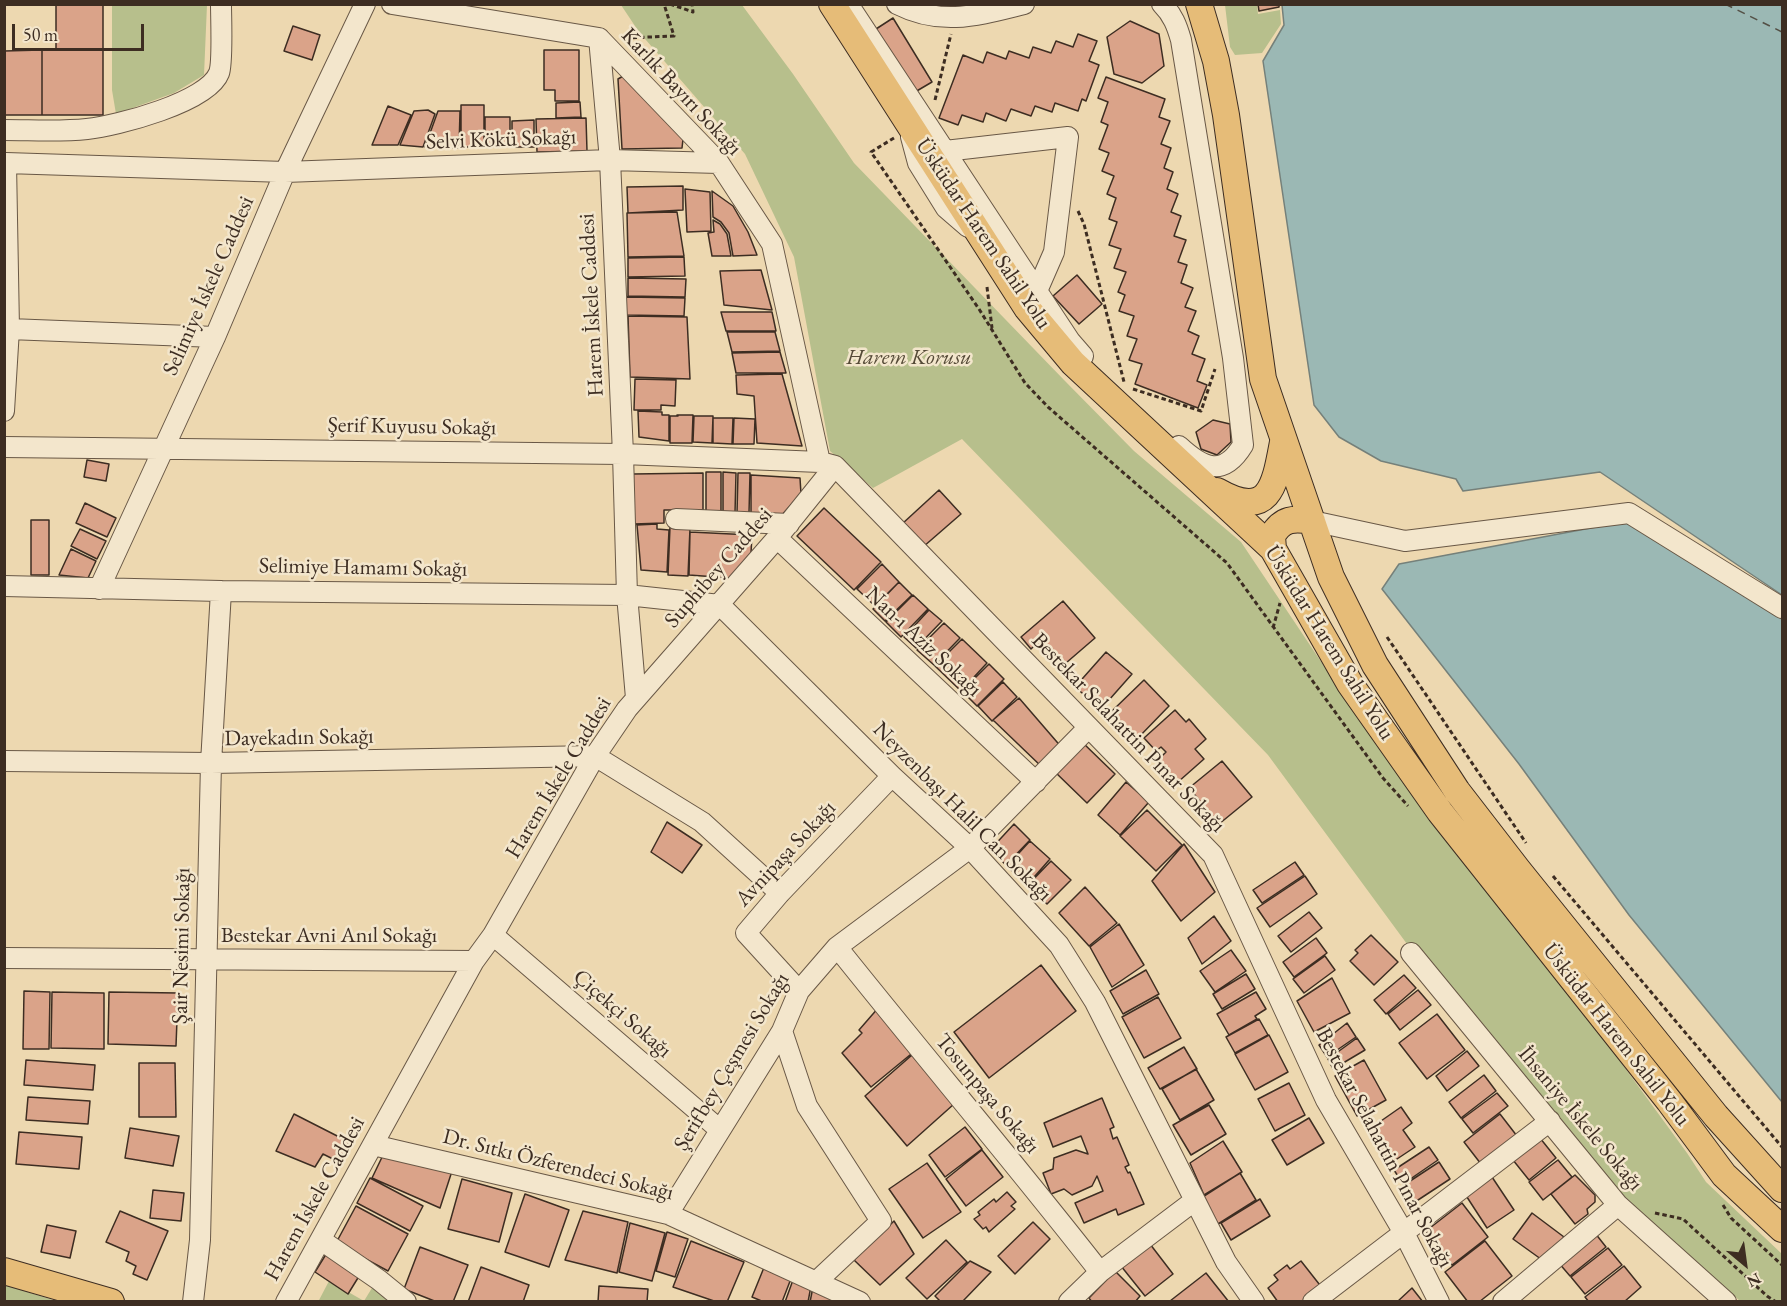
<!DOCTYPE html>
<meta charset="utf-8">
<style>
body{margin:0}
#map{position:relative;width:1787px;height:1306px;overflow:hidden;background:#edd8b0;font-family:"EB Garamond",serif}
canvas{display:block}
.frame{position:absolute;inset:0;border:6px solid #3d2d22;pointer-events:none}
.north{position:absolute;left:1715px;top:1234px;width:60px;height:60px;-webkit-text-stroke:4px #f3e6cc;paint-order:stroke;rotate:151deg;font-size:16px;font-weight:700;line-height:24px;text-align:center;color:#3d2d22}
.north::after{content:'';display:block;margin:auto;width:21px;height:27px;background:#3d2d22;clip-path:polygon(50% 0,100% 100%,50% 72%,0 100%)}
.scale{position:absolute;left:12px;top:24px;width:132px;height:27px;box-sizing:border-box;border:3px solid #3d2d22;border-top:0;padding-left:8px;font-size:18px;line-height:21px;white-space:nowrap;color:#3d2d22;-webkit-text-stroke:4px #f3e6cc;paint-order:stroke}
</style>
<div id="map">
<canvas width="1787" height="1306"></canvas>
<div class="frame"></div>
<div class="north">N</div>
<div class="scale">50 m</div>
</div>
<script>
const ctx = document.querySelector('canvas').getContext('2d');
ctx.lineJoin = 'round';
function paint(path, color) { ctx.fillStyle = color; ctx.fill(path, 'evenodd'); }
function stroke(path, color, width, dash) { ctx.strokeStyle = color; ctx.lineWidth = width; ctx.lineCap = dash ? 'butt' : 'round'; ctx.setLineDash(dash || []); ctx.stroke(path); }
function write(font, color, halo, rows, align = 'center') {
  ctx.font = font + ' "EB Garamond",serif'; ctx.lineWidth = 5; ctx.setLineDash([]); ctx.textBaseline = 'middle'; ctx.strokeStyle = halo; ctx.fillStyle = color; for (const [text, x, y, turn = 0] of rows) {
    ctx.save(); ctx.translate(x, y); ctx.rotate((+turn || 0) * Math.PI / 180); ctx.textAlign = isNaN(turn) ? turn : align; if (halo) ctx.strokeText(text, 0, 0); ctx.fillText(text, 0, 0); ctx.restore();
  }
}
paint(new Path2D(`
 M 112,5 L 207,5 L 204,75 L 174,93 L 116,114 L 112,90 Z
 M 621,5 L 742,5 L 793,74 L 854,163 L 1065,381 L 1134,451 L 1241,542 L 1342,693 L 1609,1046 L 1687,1153 L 1706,1182 L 1782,1254 L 1782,1301 L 1740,1301 L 1620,1196 L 1407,944 L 1268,755 L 962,439 L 873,488 L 830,451 L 794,257 L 745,154 L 639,32 Z
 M 1225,5 L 1257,5 L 1258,14 L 1280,10 L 1281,24 L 1262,53 L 1235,55 L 1230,47 Z
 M 329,1281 L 364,1301 L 375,1283 L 398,1302 L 318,1302 Z
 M 5,1285 L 56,1301 L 5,1301 Z`), '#b7bf8c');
const water = new Path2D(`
 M 1282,5 L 1782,5 L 1782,595 L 1600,472 L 1463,491 L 1456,479 L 1381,461 L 1339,437 L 1314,405 L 1263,61 L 1284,25 Z
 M 1628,521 L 1782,619 L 1782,1102 L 1629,915 L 1519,764 L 1382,589 L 1399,564 Z`);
paint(water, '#9bb8b4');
stroke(water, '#75807a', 1.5);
stroke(new Path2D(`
 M 1725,4 L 1782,32`), '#545046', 1.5, [8, 6]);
const building = new Path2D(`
 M 56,4 L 103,4 L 103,115 L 42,115 L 42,50 L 56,50 Z
 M 1258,4 L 1279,4 L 1279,7 L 1259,11 Z
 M 893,18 L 932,82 L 915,92 L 876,29 Z
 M 1130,21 L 1159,34 L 1164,66 L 1142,83 L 1114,74 L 1107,37 Z
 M 293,26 L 320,35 L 312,60 L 284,51 Z
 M 1078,34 L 1097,41 L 1089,61 L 1099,65 L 1086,101 L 1082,99 L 1078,111 L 1055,103 L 1052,112 L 1035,106 L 1031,116 L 1011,109 L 1006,121 L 986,113 L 983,122 L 962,115 L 958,125 L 939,118 L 963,55 L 983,63 L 987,52 L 1006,59 L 1009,51 L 1029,58 L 1033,47 L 1051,53 L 1056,41 L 1073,47 Z
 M 42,50 L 42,115 L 4,115 L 4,51 Z
 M 544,50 L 579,50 L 579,101 L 555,101 L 555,90 L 544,90 Z
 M 625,75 L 683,139 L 682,148 L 622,149 L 618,79 Z
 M 1106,77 L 1165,99 L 1159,117 L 1170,121 L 1161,144 L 1171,148 L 1164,168 L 1173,172 L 1167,189 L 1178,194 L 1171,212 L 1181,216 L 1174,236 L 1186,240 L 1178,262 L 1187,265 L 1181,283 L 1193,288 L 1185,307 L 1196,311 L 1188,331 L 1199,336 L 1192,354 L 1205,359 L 1197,381 L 1207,385 L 1198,408 L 1135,384 L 1142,364 L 1129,360 L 1137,339 L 1127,336 L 1134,316 L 1119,311 L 1125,295 L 1118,292 L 1126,272 L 1114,268 L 1121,249 L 1109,245 L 1117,222 L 1109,219 L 1116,198 L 1107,194 L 1114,176 L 1102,171 L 1109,153 L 1099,149 L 1108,125 L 1101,122 L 1108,102 L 1098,98 Z
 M 580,102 L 581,117 L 556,118 L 556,103 Z
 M 461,105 L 484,105 L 484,147 L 461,147 Z
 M 388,106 L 411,115 L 398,145 L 372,145 Z
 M 428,110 L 435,114 L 423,147 L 400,145 L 414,111 Z
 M 438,111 L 460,111 L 459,148 L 425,147 Z
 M 485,117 L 510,117 L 510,147 L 485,147 Z
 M 586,118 L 587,151 L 537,152 L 536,119 Z
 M 534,120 L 534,147 L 512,147 L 512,121 Z
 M 683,186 L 683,210 L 628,213 L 627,187 Z
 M 685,189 L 710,192 L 711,231 L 687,232 Z
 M 712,191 L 733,206 L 748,232 L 757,255 L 733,256 L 729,233 L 721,222 L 713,217 Z
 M 677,212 L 684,256 L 628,257 L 627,213 Z
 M 713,220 L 720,224 L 727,234 L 731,256 L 712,256 L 708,233 L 714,232 Z
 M 684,257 L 685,276 L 628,277 L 628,258 Z
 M 761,270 L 772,310 L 724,305 L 720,271 Z
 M 1077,275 L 1102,304 L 1079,324 L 1053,296 Z
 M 628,278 L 686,279 L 685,297 L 628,296 Z
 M 626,297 L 685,298 L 684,316 L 625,315 Z
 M 721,312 L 772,312 L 776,331 L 726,331 Z
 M 628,316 L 687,317 L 690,379 L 630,377 Z
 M 727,332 L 775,332 L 780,351 L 732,352 Z
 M 780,352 L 786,373 L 736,373 L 732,353 Z
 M 782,374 L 802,446 L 757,443 L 754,396 L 737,394 L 736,375 Z
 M 635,379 L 676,380 L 675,406 L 661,405 L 661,410 L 634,410 Z
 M 638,411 L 662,412 L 662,415 L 669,415 L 669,441 L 639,437 Z
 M 677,415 L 693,415 L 692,443 L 670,443 L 670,416 L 678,416 Z
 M 694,416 L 713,416 L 712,443 L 693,442 Z
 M 713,418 L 733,418 L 732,444 L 713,443 Z
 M 734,418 L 755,419 L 754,444 L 733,444 Z
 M 1213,420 L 1230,424 L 1231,442 L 1217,455 L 1201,449 L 1196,432 Z
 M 87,460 L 109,464 L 106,481 L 84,477 Z
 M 706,472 L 721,472 L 721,511 L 706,511 Z
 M 723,472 L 736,473 L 735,513 L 723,513 Z
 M 703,473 L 703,510 L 664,510 L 664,523 L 634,524 L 633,474 Z
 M 738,473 L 750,473 L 749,513 L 737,513 Z
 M 751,475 L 800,478 L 801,494 L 780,517 L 751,514 Z
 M 939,490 L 961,514 L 923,547 L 902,524 Z
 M 85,503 L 116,518 L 107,537 L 76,523 Z
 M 824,508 L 881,562 L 854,590 L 797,536 Z
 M 31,520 L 49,520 L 49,575 L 31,575 Z
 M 657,524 L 657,529 L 669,530 L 667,572 L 641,570 L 637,525 Z
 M 670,527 L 690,528 L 688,576 L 668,575 Z
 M 80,529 L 106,541 L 97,559 L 71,546 Z
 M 690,532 L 752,535 L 751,553 L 730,578 L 689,575 Z
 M 71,549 L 96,561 L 88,578 L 59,575 Z
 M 882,564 L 899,582 L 875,606 L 857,589 Z
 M 899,582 L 912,595 L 885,621 L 873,609 Z
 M 913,595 L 928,609 L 901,637 L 886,622 Z
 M 1063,601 L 1095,638 L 1059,669 L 1037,643 L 1031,649 L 1021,637 Z
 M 929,610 L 942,621 L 916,648 L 904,637 Z
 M 944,623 L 960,638 L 934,665 L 917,650 Z
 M 962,639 L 987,663 L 961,691 L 935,666 Z
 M 1106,652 L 1132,674 L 1101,709 L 1075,687 Z
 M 989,664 L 1004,679 L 977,706 L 962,691 Z
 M 1144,680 L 1169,706 L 1137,739 L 1111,712 Z
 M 1003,682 L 1017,697 L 992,721 L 978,706 Z
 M 1019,698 L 1063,749 L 1043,768 L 993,720 Z
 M 1175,710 L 1186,722 L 1189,719 L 1206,739 L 1195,749 L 1204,759 L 1178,782 L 1158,760 L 1166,752 L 1161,747 L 1156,751 L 1144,738 Z
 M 1082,742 L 1115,774 L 1087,803 L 1054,771 Z
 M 1222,761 L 1252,797 L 1219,824 L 1189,788 Z
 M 1126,782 L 1149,802 L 1120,835 L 1098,815 Z
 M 1147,810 L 1182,845 L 1156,871 L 1120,836 Z
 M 667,822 L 702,845 L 682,873 L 651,852 Z
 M 1014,824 L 1030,840 L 1006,865 L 990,850 Z
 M 1030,841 L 1050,859 L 1027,885 L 1007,866 Z
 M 1184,844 L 1215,892 L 1181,921 L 1152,881 Z
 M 1051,861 L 1071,880 L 1047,904 L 1027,886 Z
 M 1295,862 L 1304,875 L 1262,903 L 1253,890 Z
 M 1305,876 L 1317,894 L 1270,927 L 1257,908 Z
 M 1085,887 L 1117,923 L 1089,946 L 1059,913 Z
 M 1309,912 L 1322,928 L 1291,952 L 1278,936 Z
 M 1214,916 L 1231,941 L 1202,964 L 1188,938 Z
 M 1119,924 L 1144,965 L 1112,987 L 1090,947 Z
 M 1371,935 L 1398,962 L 1374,985 L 1350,961 L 1358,953 L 1355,950 Z
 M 1316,938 L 1327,953 L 1294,977 L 1283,962 Z
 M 1231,950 L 1246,971 L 1215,992 L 1200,971 Z
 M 1325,956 L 1335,970 L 1304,993 L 1293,979 Z
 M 1041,965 L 1076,1011 L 989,1078 L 954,1032 Z
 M 1146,970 L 1159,994 L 1123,1014 L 1110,991 Z
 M 1246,974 L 1255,989 L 1222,1009 L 1213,994 Z
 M 1404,975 L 1416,988 L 1386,1014 L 1374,1000 Z
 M 1332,978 L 1350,1013 L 1314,1032 L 1297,1001 Z
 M 1418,990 L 1431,1005 L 1400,1030 L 1388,1014 Z
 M 24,991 L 50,992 L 49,1049 L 23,1049 Z
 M 52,992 L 104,993 L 104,1049 L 51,1048 Z
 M 109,992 L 178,993 L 176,1046 L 108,1044 Z
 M 1256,992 L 1266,1009 L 1255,1016 L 1257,1019 L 1229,1035 L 1217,1014 Z
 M 1158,997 L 1181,1038 L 1144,1058 L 1122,1017 Z
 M 879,1007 L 916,1050 L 871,1087 L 842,1053 L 862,1033 L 859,1030 Z
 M 1437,1014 L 1465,1050 L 1427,1079 L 1399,1043 Z
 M 1259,1019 L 1268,1035 L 1235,1053 L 1226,1037 Z
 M 1347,1023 L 1356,1037 L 1327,1057 L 1319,1045 Z
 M 1269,1035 L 1288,1072 L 1255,1090 L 1235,1054 Z
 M 1357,1038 L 1365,1050 L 1333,1069 L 1328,1059 Z
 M 1184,1047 L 1197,1069 L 1160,1089 L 1148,1068 Z
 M 1467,1051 L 1479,1066 L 1447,1091 L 1436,1076 Z
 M 912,1055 L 954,1104 L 907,1146 L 865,1096 Z
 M 26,1060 L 95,1065 L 93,1090 L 24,1085 Z
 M 1364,1060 L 1386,1100 L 1357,1116 L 1335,1076 Z
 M 139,1063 L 175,1063 L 176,1117 L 139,1117 Z
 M 1196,1069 L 1214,1100 L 1180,1120 L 1162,1089 Z
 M 1484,1075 L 1496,1091 L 1461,1118 L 1449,1102 Z
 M 1289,1083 L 1305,1115 L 1275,1131 L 1258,1099 Z
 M 1497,1093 L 1508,1106 L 1473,1133 L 1462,1119 Z
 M 28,1097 L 90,1101 L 88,1124 L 26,1120 Z
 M 1102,1098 L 1114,1127 L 1110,1129 L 1113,1139 L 1117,1137 L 1129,1165 L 1125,1167 L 1128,1173 L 1130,1172 L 1144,1204 L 1118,1215 L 1116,1209 L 1084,1223 L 1075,1203 L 1103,1191 L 1097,1176 L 1092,1186 L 1072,1195 L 1064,1189 L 1051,1194 L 1043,1173 L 1053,1169 L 1054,1158 L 1076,1150 L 1088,1154 L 1081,1136 L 1053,1147 L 1044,1123 Z
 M 1209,1105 L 1226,1134 L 1191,1155 L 1173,1125 Z
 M 1401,1107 L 1412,1123 L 1403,1130 L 1415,1147 L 1391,1163 L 1368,1130 Z
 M 294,1114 L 349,1142 L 339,1162 L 323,1154 L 315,1167 L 276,1151 Z
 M 1500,1114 L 1517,1136 L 1481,1164 L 1464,1142 Z
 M 1309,1118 L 1324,1143 L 1287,1165 L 1272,1140 Z
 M 965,1127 L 982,1149 L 945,1177 L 929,1155 Z
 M 130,1128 L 179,1136 L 173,1166 L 125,1158 Z
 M 19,1132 L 82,1137 L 79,1169 L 16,1164 Z
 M 1540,1138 L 1556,1158 L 1529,1180 L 1513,1160 Z
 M 1223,1141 L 1242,1172 L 1204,1195 L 1190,1163 Z
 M 1429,1147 L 1438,1160 L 1403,1184 L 1394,1170 Z
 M 982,1150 L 1003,1177 L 966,1206 L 946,1179 Z
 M 385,1151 L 453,1168 L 440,1208 L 372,1178 Z
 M 1558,1160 L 1572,1177 L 1543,1200 L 1529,1182 Z
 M 1439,1162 L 1450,1179 L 1415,1202 L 1404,1185 Z
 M 927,1163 L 961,1212 L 923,1238 L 889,1189 Z
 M 1240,1173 L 1256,1200 L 1218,1224 L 1201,1198 Z
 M 1575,1175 L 1595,1195 L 1595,1202 L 1587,1209 L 1588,1214 L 1575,1224 L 1551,1194 Z
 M 1492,1177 L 1514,1210 L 1487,1228 L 1465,1194 Z
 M 370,1178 L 423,1206 L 410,1231 L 357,1203 Z
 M 462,1179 L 512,1193 L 499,1242 L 448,1229 Z
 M 153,1190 L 184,1193 L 181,1221 L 150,1218 Z
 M 1007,1192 L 1016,1202 L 1011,1206 L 1015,1209 L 989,1232 L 986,1227 L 983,1229 L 974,1219 L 980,1215 L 978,1212 L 994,1199 L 996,1202 Z
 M 525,1194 L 569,1210 L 549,1267 L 505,1252 Z
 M 1260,1199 L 1270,1216 L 1231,1240 L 1221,1223 Z
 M 1462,1203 L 1488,1237 L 1452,1265 L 1426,1231 Z
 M 356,1206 L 408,1234 L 388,1271 L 336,1243 Z
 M 120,1211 L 168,1231 L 147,1280 L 133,1274 L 136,1266 L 126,1261 L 129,1252 L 106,1242 Z
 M 583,1211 L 628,1222 L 617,1273 L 565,1260 Z
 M 1532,1213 L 1564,1237 L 1545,1262 L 1513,1239 Z
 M 894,1221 L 914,1254 L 880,1285 L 854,1260 Z
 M 1033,1222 L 1050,1239 L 1015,1274 L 998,1256 Z
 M 630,1223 L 665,1233 L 652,1281 L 619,1272 Z
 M 47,1225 L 76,1231 L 70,1258 L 41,1252 Z
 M 667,1232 L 688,1239 L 675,1277 L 656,1271 Z
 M 1595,1233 L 1606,1247 L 1570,1276 L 1558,1262 Z
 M 946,1240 L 967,1262 L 927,1299 L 906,1278 Z
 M 691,1241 L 744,1262 L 727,1302 L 717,1302 L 673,1287 Z
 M 1485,1241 L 1512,1276 L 1479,1302 L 1468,1302 L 1445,1272 Z
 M 1150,1244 L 1173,1274 L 1145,1296 L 1121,1266 Z
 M 420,1247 L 468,1265 L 453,1302 L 437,1302 L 404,1289 Z
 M 1608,1248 L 1622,1265 L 1585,1294 L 1571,1277 Z
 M 328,1251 L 361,1273 L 348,1294 L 315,1272 Z
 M 970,1261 L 991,1272 L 962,1302 L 941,1302 L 935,1296 Z
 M 1301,1261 L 1323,1289 L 1307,1302 L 1278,1302 L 1268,1288 L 1278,1280 L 1274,1275 L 1287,1265 L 1290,1269 Z
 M 765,1265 L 792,1276 L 782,1302 L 764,1302 L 752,1297 Z
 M 1624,1266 L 1641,1287 L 1624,1302 L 1589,1302 L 1585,1297 Z
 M 481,1267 L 529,1285 L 523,1302 L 468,1302 Z
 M 1115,1271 L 1140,1296 L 1135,1302 L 1092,1302 L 1089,1298 Z
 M 1206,1273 L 1229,1302 L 1171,1302 L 1170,1301 Z
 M 793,1280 L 811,1286 L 808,1302 L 785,1302 Z
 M 599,1286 L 648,1289 L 647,1302 L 598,1302 Z
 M 813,1287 L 837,1302 L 810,1302 Z
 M 1412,1288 L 1423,1302 L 1397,1302 Z`);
paint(building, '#daa389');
stroke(building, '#3d2d22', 1.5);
const minor = new Path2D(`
 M 392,4 L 599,38 L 719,163 L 772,244 L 820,462 L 835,466 L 1213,855 L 1326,1100 L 1404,1233 L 1439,1302
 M 848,4 L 1037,291 L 1070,341 L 1083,356
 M 897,4 C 942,27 979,15 1024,4
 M 1162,4 C 1173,15 1177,26 1181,40 L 1233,358 L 1243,445 C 1223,478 1203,468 1179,446
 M 599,38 L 610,160 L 623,454 L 627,595 L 636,698
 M 4,130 C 32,130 60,132 87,129 C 117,126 208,102 219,73 C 223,63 221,18 221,4
 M 911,137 L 918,163 L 946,208 L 968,227
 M 945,151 L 1068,137 L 1054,252 L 1037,291
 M 9,329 L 215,337
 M 4,411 L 9,329 L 6,163 L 285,172 L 610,160 L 719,163
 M 4,447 L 623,454 L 820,462
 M 676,519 L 789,524
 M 1312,521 L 1405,541 L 1629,513 L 1782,608
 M 777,538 L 1036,782
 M 4,586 L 221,591 L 627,595 L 720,605
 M 99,589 L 215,337 L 285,172 L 365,4
 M 720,605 L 892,776 L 970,848 L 1059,945 L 1095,1002 L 1226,1262 L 1254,1302
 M 595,756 L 702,822 L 780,893
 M 4,761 L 211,763 L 595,756
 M 493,935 L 720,1130
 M 837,947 C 924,1056 1014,1162 1100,1272
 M 1411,953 L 1618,1205 L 1726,1302
 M 4,958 L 474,961
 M 799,991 L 746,933 L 780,893 L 892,776
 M 782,1031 L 807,1106 L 881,1221 L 816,1282
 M 373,1145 L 668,1214 L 860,1302
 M 668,1214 L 782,1031 L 799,991 L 837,947 L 970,848 L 1088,728
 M 321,1240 L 379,1280 L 406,1302
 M 193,1302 L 200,1240 L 211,763 L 221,591
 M 286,1302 L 474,961 L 493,935 L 595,756 L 627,709 L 777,538 L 835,466
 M 1069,1302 L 1100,1272 L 1194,1201
 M 1313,1302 L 1550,1121
 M 1503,1302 L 1618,1205`);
const major = new Path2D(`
 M 832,4 L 1027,308 L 1073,363 L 1273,549 L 1350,684 L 1440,812 L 1669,1101 L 1724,1175 L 1782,1229
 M 1199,4 L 1216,61 L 1226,115 L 1263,379 L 1331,577 L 1375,665 L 1457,791 L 1518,870 L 1716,1116 L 1782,1189
 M 1217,491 C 1270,521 1275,485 1283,442
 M 1273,549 L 1272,536 C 1282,518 1294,518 1312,521
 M 4,1271 L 111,1302`);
stroke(minor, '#695846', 22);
stroke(major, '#3d2d22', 28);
stroke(new Path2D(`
 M 670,4 L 693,12 L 692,4
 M 625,38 L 674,36 L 664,4
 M 935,100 L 951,34
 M 894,138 L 871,152 L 979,309 L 1025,383 L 1048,407 L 1227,563 L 1383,778 L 1408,806
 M 1078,211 L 1084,224 L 1124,382
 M 987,287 L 992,328
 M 1133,389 L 1201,411 L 1215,369
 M 1273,628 L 1280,603
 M 1387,637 L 1526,843
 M 1553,876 L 1782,1147
 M 1723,1205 L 1731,1218 L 1782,1265
 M 1655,1213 L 1683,1219 L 1767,1296 L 1776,1302`), '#3d2d22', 3, [4.5, 3]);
stroke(minor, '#f3e6cc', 20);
stroke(major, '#e6bc78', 26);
write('22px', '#3d2d22', '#f3e6cc', [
 ["Karlık Bayırı Sokağı",681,92,47],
 ["Selvi Kökü Sokağı",501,140,-2],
 ["Üsküdar Harem Sahil Yolu",983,234,56],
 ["Selimiye İskele Caddesi",209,286,-66],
 ["Harem İskele Caddesi",592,305,-93],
 ["Şerif Kuyusu Sokağı",412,427,1],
 ["Selimiye Hamamı Sokağı",363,568,1],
 ["Suphibey Caddesi",719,568,-49],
 ["Nan-ı Aziz Sokağı",923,642,43],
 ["Üsküdar Harem Sahil Yolu",1329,643,58],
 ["Bestekar Selahattin Pınar Sokağı",1128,733,46],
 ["Dayekadın Sokağı",299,738,-1],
 ["Harem İskele Caddesi",559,778,-59],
 ["Neyzenbaşı Halil Can Sokağı",962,812,45],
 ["Avnipaşa Sokağı",786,854,-47],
 ["Bestekar Avni Anıl Sokağı",329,936],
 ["Şair Nesimi Sokağı",182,946,-89],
 ["Çiçekçi Sokağı",622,1014,41],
 ["Üsküdar Harem Sahil Yolu",1616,1035,52],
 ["Şerifbey Çeşmesi Sokağı",732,1062,-59],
 ["Tosunpaşa Sokağı",987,1094,50],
 ["İhsaniye İskele Sokağı",1580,1119,50],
 ["Bestekar Selahattin Pınar Sokağı",1384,1148,62],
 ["Dr. Sıtkı Özferendeci Sokağı",558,1165,14],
 ["Harem İskele Caddesi",315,1199,-61]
]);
write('italic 22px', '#554a37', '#f3e6cc', [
 ["Harem Korusu",909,358]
]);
</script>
